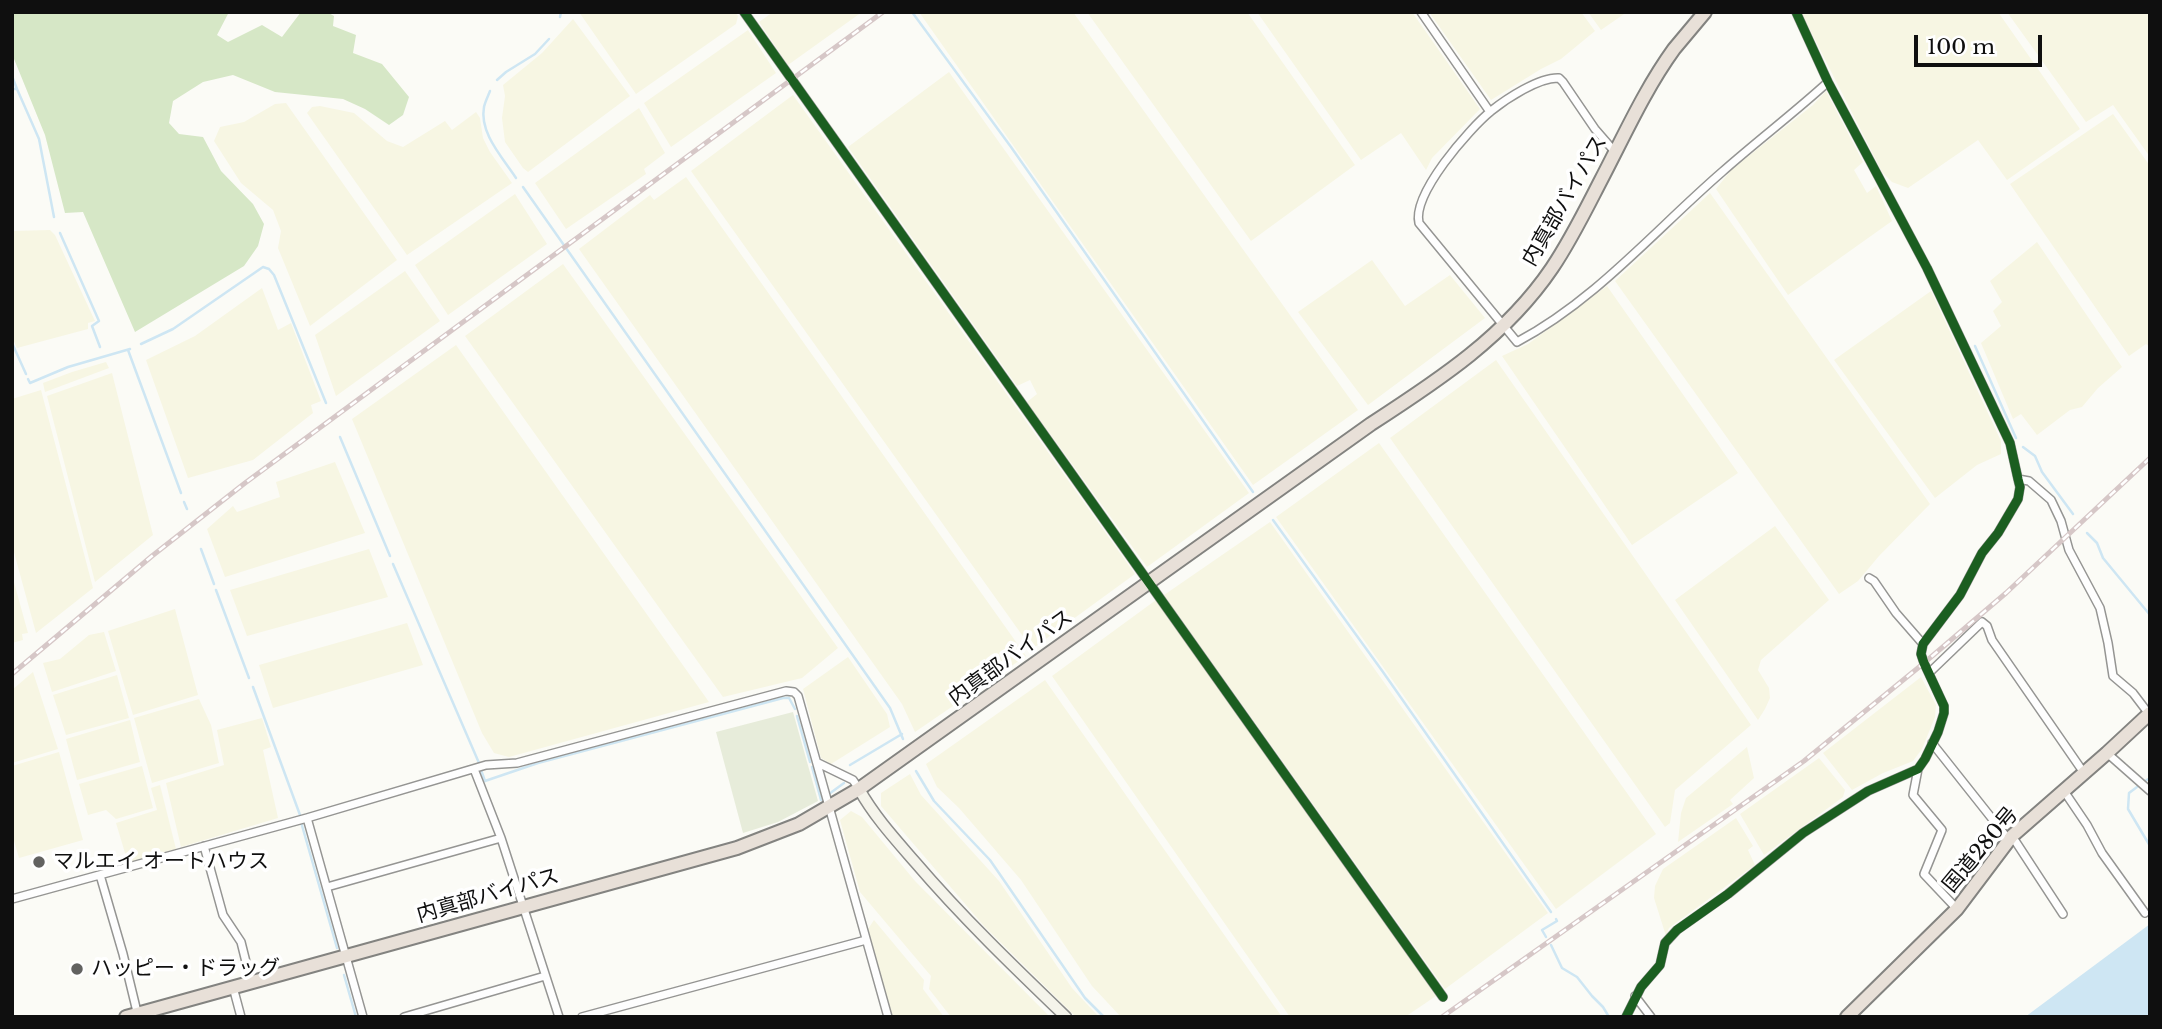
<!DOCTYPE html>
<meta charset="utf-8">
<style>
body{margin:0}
#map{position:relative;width:2162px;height:1029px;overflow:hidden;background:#fbfbf6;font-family:"Libre Baskerville",serif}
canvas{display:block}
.frame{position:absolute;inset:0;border:14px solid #0f0f0f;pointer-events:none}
.scale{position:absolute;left:1914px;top:35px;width:128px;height:32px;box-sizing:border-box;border:4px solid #0f0f0f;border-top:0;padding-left:9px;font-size:21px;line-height:24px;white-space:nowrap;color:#0f0f0f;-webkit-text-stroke:5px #fff;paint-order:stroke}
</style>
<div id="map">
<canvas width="2162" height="1029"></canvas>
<div class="frame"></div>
<div class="scale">100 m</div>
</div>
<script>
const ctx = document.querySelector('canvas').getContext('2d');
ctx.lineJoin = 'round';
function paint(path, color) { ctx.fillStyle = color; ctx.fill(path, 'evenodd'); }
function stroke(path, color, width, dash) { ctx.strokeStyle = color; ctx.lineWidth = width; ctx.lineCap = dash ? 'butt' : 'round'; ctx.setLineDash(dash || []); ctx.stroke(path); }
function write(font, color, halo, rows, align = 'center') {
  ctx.font = font + ' "Libre Baskerville","Noto Sans JP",serif'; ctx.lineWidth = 7; ctx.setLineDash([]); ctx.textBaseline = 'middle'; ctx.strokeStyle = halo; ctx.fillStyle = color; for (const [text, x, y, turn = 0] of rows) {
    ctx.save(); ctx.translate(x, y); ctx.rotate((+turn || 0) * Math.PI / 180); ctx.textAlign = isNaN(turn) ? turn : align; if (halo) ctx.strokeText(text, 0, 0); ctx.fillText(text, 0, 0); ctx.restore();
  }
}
paint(new Path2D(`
 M 579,12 L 735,12 L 738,16 L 736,24 L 636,94 Z
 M 773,12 L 862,12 L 788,65 L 759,22 Z
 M 919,12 L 1073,12 L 1358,410 L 1253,485 Z
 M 1087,12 L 1247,12 L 1355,165 L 1251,241 Z
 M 1257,12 L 1412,12 L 1480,109 L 1432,158 L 1426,170 L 1401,133 L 1361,160 Z
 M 1429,12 L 1581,12 L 1595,31 L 1561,59 L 1541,69 L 1491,100 Z
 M 1588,12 L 1627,12 L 1601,30 Z
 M 1801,12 L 1998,12 L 2080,129 L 2007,180 L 1978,140 L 1908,188 L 1892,182 L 1882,172 Z
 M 2007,12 L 2150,12 L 2150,157 L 2113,105 L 2086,122 Z
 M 573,19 L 630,96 L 528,172 L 523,168 L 505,142 L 502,118 L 505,96 L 503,85 L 542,53 Z
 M 748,30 L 776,73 L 671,147 L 644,103 Z
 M 949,72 L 1249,493 L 1147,567 L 1027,402 L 1037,394 L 1030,380 L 1017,386 L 848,147 Z
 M 1826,91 L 1863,162 L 1854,170 L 1867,193 L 1876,186 L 1892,221 L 1788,295 L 1716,189 L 1731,170 L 1813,105 Z
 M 793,95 L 1135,574 L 1032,649 L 691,171 Z
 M 286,103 L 397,260 L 310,326 L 278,248 L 281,231 L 273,210 L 241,183 L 214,141 L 220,127 L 244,122 L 275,104 Z
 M 320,106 L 354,113 L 387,141 L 403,147 L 445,121 L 452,130 L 476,112 L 480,118 L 483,138 L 490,152 L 512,183 L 407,255 L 307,113 L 312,107 Z
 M 639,108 L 665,153 L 644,169 L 646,174 L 566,229 L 535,183 Z
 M 2113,114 L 2150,166 L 2150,347 L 2146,344 L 2129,356 L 2010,184 Z
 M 686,177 L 1026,656 L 915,732 L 902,704 L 579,249 L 650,195 L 654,200 Z
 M 1710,193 L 1930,504 L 1879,556 L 1858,581 L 1839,594 L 1615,281 Z
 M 515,194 L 547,244 L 448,315 L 415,265 Z
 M 50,230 L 55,235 L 95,321 L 88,323 L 88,329 L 17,348 L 12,337 L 12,231 Z
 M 2037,242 L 2122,367 L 2098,388 L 2082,407 L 2070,410 L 2037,435 L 2021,414 L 2013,419 L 1981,343 L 2001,326 L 1993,311 L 2002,302 L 1990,281 Z
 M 1372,260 L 1405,306 L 1450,275 L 1485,318 L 1368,405 L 1298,312 Z
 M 563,264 L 838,648 L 802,678 L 723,697 L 465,336 Z
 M 405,271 L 440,321 L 336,396 L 315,335 Z
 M 1607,286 L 1738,473 L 1632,545 L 1502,356 L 1528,344 Z
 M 262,288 L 278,330 L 291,323 L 321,401 L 311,405 L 313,413 L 253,460 L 188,478 L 146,360 L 195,336 Z
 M 1931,291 L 2001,441 L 2001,454 L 1977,465 L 1935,498 L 1834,360 Z
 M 456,345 L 709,702 L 509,757 L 494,753 L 482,733 L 352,419 Z
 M 1496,360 L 1751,725 L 1675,790 L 1670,823 L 1665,827 L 1390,438 Z
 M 106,362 L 109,368 L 45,392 L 43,383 L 72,372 Z
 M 112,373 L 153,535 L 95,582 L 47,396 Z
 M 41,390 L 93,588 L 36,633 L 12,545 L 12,399 Z
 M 1379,443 L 1656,834 L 1556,909 L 1276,517 Z
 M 335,462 L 365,533 L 225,577 L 207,529 L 233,506 L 237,512 L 280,497 L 276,482 Z
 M 1270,522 L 1548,913 L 1445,989 L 1164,595 Z
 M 1775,526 L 1829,600 L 1761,660 L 1758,670 L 1769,688 L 1770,698 L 1765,709 L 1758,720 L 1675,600 Z
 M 369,549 L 388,597 L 247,636 L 230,590 Z
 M 12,575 L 28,633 L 22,634 L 23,640 L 12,643 Z
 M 1156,600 L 1436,996 L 1405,1017 L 1290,1017 L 1052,676 Z
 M 175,609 L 198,695 L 133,715 L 108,631 Z
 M 407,623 L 423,665 L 273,708 L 259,665 Z
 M 104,632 L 116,671 L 52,692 L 43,663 L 60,659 L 89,635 Z
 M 848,657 L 887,714 L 890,727 L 831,764 L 821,758 L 803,689 Z
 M 33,672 L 58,749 L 12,763 L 12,690 Z
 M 117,675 L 129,718 L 66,735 L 53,695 Z
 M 1921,677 L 1936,705 L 1935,717 L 1922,749 L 1913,761 L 1883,773 L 1852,790 L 1823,753 Z
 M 1045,680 L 1282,1017 L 1121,1017 L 1092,986 L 1021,880 L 959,808 L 937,787 L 926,764 Z
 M 199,699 L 211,725 L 219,763 L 152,783 L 134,718 Z
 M 262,718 L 271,747 L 263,750 L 278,818 L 181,847 L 166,783 L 224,765 L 217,730 Z
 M 130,720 L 140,762 L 77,780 L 66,739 Z
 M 1747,747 L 1754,778 L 1730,800 L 1733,804 L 1678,842 L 1681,813 L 1686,798 Z
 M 59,752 L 83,840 L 19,858 L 12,834 L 12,766 Z
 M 1819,758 L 1845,790 L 1843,797 L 1764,855 L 1740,814 Z
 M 142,766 L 153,808 L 116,819 L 106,810 L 88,815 L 79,784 Z
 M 910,774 L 921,795 L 999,881 L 1072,988 L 1099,1017 L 1076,1017 L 984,926 L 881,806 L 881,793 Z
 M 160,785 L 176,849 L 128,863 L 116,823 L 157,810 L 151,788 Z
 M 851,811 L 862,817 L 915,881 L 1050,1017 L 951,1017 L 929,989 L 931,976 L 860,892 L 840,820 Z
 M 1736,818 L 1753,846 L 1748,850 L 1755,865 L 1669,928 L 1666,936 L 1654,898 L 1655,886 L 1663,869 Z
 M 874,920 L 924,980 L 923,989 L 944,1017 L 891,1017 L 868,929 Z`), '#f7f6e3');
paint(new Path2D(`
 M 12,12 L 229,12 L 217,35 L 228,42 L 262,25 L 282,37 L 301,12 L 327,12 L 334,16 L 333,26 L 356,35 L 353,53 L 382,64 L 409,97 L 403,115 L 389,125 L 365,109 L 343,99 L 275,92 L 233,75 L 203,82 L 173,101 L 169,123 L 179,134 L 203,137 L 221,171 L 253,204 L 264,224 L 258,246 L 244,266 L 135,332 L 83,212 L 65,213 L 45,135 L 12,54 Z`), '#d6e7c6');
paint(new Path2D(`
 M 793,712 L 818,801 L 778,822 L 743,833 L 716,732 Z`), '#e7ecda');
paint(new Path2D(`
 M 2150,924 L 2150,1017 L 2025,1017 L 2029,1014 Z`), '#cee6f3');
stroke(new Path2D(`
 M 912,12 L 1011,147 L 1253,492
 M 560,17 L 561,12
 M 12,76 L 17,89
 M 497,80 L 506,72 L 535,54 L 549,39
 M 12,89 L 17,89 L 39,139 L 54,217
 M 490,91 C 488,96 485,102 484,107 C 479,133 503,158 516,178
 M 523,187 L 890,708 L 903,739
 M 60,233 L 99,321 L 92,326 L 100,347
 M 12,343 L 26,374
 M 141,344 L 173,329 L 263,267 L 269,269 L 274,275 L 326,403
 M 1975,346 L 2016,438
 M 128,350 L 181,493
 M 28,379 L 30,383 L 68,367 L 130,349
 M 340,437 L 390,556
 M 2023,447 L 2035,456 L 2042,472 L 2073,514
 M 184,502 L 187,509
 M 1273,520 L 1383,672 L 1551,912
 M 2087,533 L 2097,543 L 2103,558 L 2150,615
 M 201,549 L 214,584
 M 393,564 L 479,763
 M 216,590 L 249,678
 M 253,687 L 300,815
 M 797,716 L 810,762
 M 850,765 L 902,734
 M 812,767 L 821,800
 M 481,770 L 485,781 L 538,763 L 783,698 L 789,698 L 795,709
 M 916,771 L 934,801 L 990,860 L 1085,998 L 1104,1017
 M 2145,781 L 2150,778
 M 2137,787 L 2129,793 L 2128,809 L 2150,846
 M 829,794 L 844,783
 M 301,822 L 337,948
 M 1546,937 L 1542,930 L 1557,921 L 1556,919
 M 1551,945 L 1562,968 L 1577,977 L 1592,996 L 1603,1007 L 1609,1017
 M 344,975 L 356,1017`), '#cee6f3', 2.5);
const street = new Path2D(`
 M 744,12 L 1443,997
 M 1421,12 L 1490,112
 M 1615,152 L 1595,129 L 1563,82 L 1559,78 C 1539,77 1506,99 1491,111 C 1469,129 1412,194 1419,223 L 1517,342 C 1596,300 1655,230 1722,172 C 1757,141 1794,113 1828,82
 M 2018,479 L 2029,481 L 2051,500 L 2061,521 L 2069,550 L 2100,608 L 2108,643 L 2113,676 L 2133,693 L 2149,714
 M 1869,578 L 1874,581 L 1896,613 L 1923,644
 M 1929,673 L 1982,622 L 1987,626 L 1992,640 L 2084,773
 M 1932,743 L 2009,840
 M 2107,753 L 2150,791
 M 818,763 L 853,780 L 859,789
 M 474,769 L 501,838 L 559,1017
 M 1918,769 L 1913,795 L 1942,830 L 1924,874 L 1957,909
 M 2064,791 L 2087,825 L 2102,853 L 2145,913
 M 307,818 L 363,1017
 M 2012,836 L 2063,914
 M 204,846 L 223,915 L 241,942 L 251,982
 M 100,875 L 123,954 L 138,1016
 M 327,887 L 501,838
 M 12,899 L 307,818 L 486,765 L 517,763 L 786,691 L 794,692 L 798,696 L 888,1017
 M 233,987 L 241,1017
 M 1635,996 L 1651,1017
 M 404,1017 L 545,976
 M 582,1017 L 866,940
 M 1626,1017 L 1641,987 L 1660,965 L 1665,943 L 1677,930 L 1728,894 L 1803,833 L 1868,791 L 1918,769 L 1925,759 L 1938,732 L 1944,713 L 1944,706 L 1924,663 L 1921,654 L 1923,644 L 1960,595 L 1982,553 L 1998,533 L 2018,499 L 2020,487 L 2018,479 L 2010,443 L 1927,268 L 1828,82 L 1796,12`);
const secondary = new Path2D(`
 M 859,789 C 874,816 895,839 915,862 C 962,917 1014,967 1066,1017`);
const highway = new Path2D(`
 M 126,1017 L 737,848 L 799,824 L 859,789 L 1371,424 C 1439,380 1506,336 1552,268 C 1571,240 1586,209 1601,180 C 1624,136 1645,89 1674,49 C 1684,37 1695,24 1705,12
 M 1847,1017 L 1957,909 L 2012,836 L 2107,753 L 2150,713`);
stroke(street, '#959593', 10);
stroke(secondary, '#8c8c8a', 13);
stroke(highway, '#838380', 16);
stroke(street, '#fefefe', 7);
stroke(secondary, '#f5f4eb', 10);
stroke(highway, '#e8e0d8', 12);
const rail = new Path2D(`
 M 12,674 L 152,556 L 245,483 L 883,12
 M 1442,1017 L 1804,761 L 1924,663 L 2006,593 L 2150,458`);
stroke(rail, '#d6c7c7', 5);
stroke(rail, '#fff', 2.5, [8]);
stroke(new Path2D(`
 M 744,12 L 1443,997
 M 1626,1017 L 1641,987 L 1660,965 L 1665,943 L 1677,930 L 1728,894 L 1803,833 L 1868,791 L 1918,769 L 1925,759 L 1938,732 L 1944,713 L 1944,706 L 1924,663 L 1921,654 L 1923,644 L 1960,595 L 1982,553 L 1998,533 L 2018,499 L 2020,487 L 2018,479 L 2010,443 L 1927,268 L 1828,82 L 1796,12`), '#1b5e20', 9);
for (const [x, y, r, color] of [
 [39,862,7,"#626260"],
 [77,969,7,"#626260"]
]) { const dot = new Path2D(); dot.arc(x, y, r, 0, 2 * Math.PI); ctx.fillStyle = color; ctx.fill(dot); stroke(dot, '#fff', 2.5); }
write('21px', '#0f0f0f', '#fff', [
 ["内真部バイパス",1565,201,-60],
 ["内真部バイパス",1011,658,-36],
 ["国道280号",1981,850,-50],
 ["内真部バイパス",488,896,-16]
]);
write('21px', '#0f0f0f', '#fff', [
 ["マルエイ オートハウス",53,862],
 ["ハッピー・ドラッグ",91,969]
], 'left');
</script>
